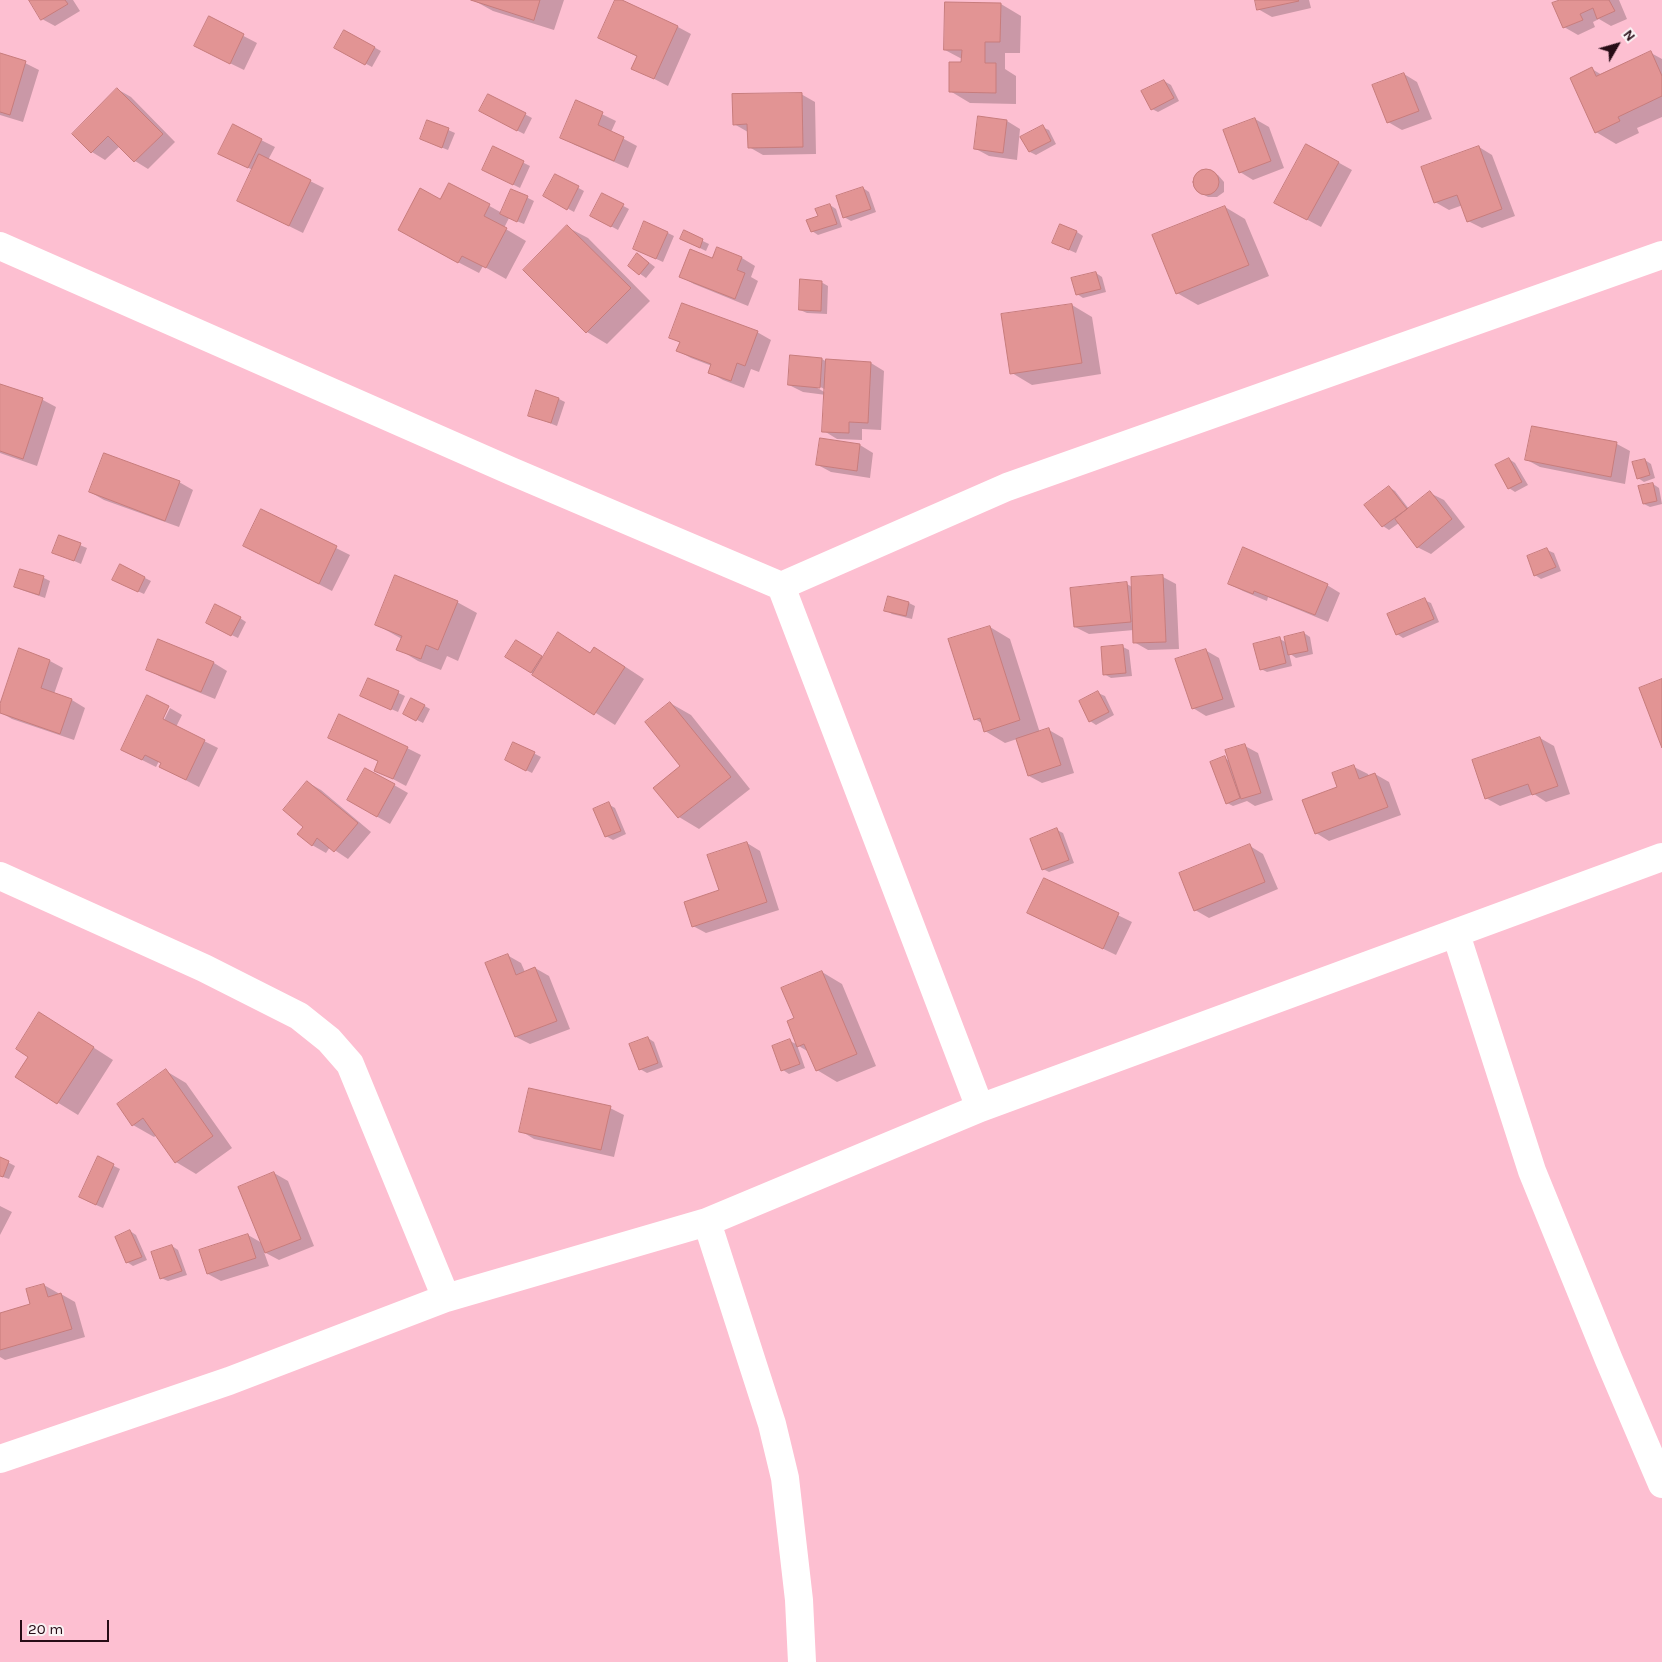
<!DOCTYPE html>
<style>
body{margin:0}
#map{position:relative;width:1662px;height:1662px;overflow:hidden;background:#fdbfd1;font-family:Karla,sans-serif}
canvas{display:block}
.north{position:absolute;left:1592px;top:20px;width:50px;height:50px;-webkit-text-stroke:4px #f9f1f3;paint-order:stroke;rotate:52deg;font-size:14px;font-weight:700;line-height:20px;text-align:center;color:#270c16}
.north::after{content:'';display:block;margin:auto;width:18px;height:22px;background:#270c16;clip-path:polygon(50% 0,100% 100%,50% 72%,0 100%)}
.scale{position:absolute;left:20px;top:1620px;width:89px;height:22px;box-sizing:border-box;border:2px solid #270c16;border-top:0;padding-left:6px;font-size:15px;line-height:18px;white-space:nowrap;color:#270c16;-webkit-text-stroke:4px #f9f1f3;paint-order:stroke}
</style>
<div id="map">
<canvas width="1662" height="1662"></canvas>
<div class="north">N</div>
<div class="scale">20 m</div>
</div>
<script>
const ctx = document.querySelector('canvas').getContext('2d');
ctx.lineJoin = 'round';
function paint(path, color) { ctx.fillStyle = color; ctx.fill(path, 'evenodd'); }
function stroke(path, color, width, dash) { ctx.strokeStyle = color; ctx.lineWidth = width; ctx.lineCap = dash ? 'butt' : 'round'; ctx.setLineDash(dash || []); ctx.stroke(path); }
paint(new Path2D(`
 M 30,0 L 73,0 L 80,11 L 55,26 L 42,19 Z
 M 473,0 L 564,0 L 554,30 L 493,11 Z
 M 616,0 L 678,27 L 691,34 L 668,86 L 633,68 L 638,57 L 599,38 Z
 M 1256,0 L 1309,0 L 1311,8 L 1272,17 L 1258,9 Z
 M 1563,0 L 1619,0 L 1627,19 L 1611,26 L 1599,19 L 1593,22 L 1595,27 L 1578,35 L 1564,27 Z
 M 1001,4 L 1021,16 L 1020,53 L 1005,53 L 1005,69 L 1016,76 L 1016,104 L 970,103 L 950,91 L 962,64 L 962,59 L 945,50 Z
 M 209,18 L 257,43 L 244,70 L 209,53 Z
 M 344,31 L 381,51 L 372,67 L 336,48 Z
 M 1651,53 L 1662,59 L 1662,117 L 1637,128 L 1639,133 L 1616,144 L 1596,132 L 1592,69 L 1602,75 Z
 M 0,55 L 25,63 L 39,70 L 23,122 L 0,115 Z
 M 1404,74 L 1417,82 L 1432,119 L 1402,130 L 1388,122 Z
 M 1164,81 L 1171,85 L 1179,101 L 1158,112 L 1152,109 Z
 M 117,89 L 131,97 L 175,142 L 148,169 L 135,161 L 120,146 L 105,160 L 92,152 Z
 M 801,94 L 815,102 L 816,154 L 763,155 L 749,147 L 748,132 L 734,124 Z
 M 489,95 L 532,118 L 524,134 L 487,115 Z
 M 577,102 L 616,121 L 611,132 L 637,146 L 628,168 L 575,145 L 562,137 Z
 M 1255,119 L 1269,127 L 1284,168 L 1253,180 L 1240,172 Z
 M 428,121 L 455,133 L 448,150 L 428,142 Z
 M 1007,121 L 1020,129 L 1017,160 L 989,156 L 976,149 Z
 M 1042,127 L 1049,130 L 1056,144 L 1036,155 L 1030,152 Z
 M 261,140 L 275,147 L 268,160 L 324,188 L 303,233 L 238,201 L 253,170 L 233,161 Z
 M 1307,145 L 1352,170 L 1321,227 L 1289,210 Z
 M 1479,147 L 1492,155 L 1515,216 L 1482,228 L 1468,221 L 1463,205 L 1449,210 L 1435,202 Z
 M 494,148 L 530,166 L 520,188 L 490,173 Z
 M 1202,171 L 1211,172 L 1218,175 L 1224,182 L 1224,192 L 1217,197 L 1208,197 L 1201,193 L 1194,186 L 1195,177 Z
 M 555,175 L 584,191 L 574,212 L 545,196 Z
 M 450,184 L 502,213 L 512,190 L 534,201 L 524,224 L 509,218 L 504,228 L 526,241 L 506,279 L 483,266 L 479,273 L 419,242 Z
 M 863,188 L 869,192 L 876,212 L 851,221 L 844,217 Z
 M 603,195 L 629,209 L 618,230 L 592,216 Z
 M 830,205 L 836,209 L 842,227 L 818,235 L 812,231 L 819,216 Z
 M 1225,207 L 1245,219 L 1269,276 L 1198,305 L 1177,293 Z
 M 567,227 L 588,238 L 650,301 L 607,344 L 587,332 L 525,270 Z
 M 684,232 L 709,244 L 706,251 L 681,239 Z
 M 1077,232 L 1083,236 L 1076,253 L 1060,246 Z
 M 668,233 L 674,236 L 663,262 L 641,252 Z
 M 718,248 L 742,258 L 755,266 L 751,277 L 758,281 L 748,306 L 694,284 L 681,277 L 713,260 Z
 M 638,254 L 655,267 L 646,278 L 629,266 Z
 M 1096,273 L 1102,277 L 1106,292 L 1083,298 L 1077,294 Z
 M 821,282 L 828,286 L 827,314 L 807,313 L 800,310 Z
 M 1072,305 L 1092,317 L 1101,374 L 1032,385 L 1012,373 Z
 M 757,332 L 771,340 L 759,372 L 751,369 L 744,388 L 723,380 L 709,372 L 712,366 L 691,358 L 678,351 L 681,343 L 671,338 Z
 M 822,359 L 827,362 L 871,363 L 884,371 L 881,430 L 862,429 L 862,440 L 837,439 L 824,431 L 826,395 L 803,392 L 789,385 ZM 815,384 L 826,390 L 826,393 L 814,386 Z
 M 0,385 L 43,400 L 56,407 L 37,466 L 0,453 Z
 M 559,399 L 565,402 L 557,426 L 529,415 Z
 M 1533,427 L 1617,444 L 1630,451 L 1625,484 L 1540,467 L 1527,460 Z
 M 821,440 L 860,445 L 873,453 L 870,478 L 831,472 L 818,465 Z
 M 1509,459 L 1515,463 L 1528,485 L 1515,492 L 1509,488 Z
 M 1645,460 L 1651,464 L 1655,478 L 1644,482 L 1638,478 Z
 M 179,482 L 193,490 L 179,527 L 104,500 L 90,492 Z
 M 1653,484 L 1659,488 L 1662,504 L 1650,507 L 1644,504 Z
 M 1389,487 L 1395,491 L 1409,509 L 1430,493 L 1444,500 L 1465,527 L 1431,554 L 1417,547 L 1399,523 L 1389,530 L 1383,526 L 1366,505 Z
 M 262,511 L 350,555 L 332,591 L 244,546 Z
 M 60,537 L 87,548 L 81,564 L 54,552 Z
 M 1547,550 L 1554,553 L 1561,571 L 1541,579 L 1535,575 Z
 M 21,570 L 44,578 L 50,581 L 45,598 L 22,590 L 15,587 Z
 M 1163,577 L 1176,584 L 1179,649 L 1148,650 L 1134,642 L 1134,630 L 1089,634 L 1075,627 L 1127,584 L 1132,587 Z
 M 145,578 L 151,581 L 144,594 L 120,583 Z
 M 1229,584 L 1327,585 L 1340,593 L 1328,622 L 1268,597 L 1267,601 L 1243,591 Z
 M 1424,600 L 1431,603 L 1439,622 L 1403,638 L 1397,634 Z
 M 457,602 L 477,613 L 458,661 L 447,656 L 441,670 L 418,661 L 398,649 L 402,639 L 377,625 Z
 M 909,603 L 915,606 L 912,619 L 892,614 L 886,610 Z
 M 240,618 L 246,622 L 238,638 L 213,626 Z
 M 990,627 L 1010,639 L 1040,733 L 1049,730 L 1063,738 L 1074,773 L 1042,783 L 1029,776 L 1017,739 L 1005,743 L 985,731 L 983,724 L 975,719 Z
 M 1304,633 L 1310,637 L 1313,654 L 1296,658 L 1289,653 L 1292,666 L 1267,672 L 1261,669 L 1280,639 L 1287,643 Z
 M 559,634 L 591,653 L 615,660 L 644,679 L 615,725 L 507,657 L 517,641 L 544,658 Z
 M 159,640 L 214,663 L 227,671 L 215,699 L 161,677 L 147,669 Z
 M 1123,647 L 1129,650 L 1132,676 L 1111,678 L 1104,674 Z
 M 19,650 L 50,661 L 63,668 L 54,694 L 72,700 L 85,708 L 74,740 L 12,719 L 0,712 L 0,708 Z
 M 1205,650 L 1219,658 L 1235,707 L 1206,716 L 1193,708 Z
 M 369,679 L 405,696 L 398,712 L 368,699 Z
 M 1098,693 L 1105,696 L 1114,715 L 1096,725 L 1090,721 Z
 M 412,699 L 430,709 L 423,723 L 404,713 Z
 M 670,703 L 691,715 L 750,789 L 699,829 L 679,817 L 682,766 Z
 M 170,708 L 182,715 L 176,727 L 218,748 L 199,787 L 160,767 L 162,763 L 159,761 L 156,767 L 122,750 L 159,725 L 161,726 Z
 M 330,738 L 407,748 L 421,755 L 406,786 L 376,770 L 379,762 Z
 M 1540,738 L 1554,746 L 1570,794 L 1546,802 L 1534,794 L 1500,806 L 1486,798 Z
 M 514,743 L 541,757 L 532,773 L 512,763 Z
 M 1245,746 L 1258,753 L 1273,800 L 1255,806 L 1247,801 L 1233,806 L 1227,803 L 1224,758 L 1230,761 Z
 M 1354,767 L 1368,774 L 1369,777 L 1375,774 L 1389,782 L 1401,815 L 1329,841 L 1316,833 L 1339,788 Z
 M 366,769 L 408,793 L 390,824 L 348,800 Z
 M 307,782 L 321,790 L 371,832 L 348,859 L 330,847 L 326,853 L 312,845 L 305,826 Z
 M 608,804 L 615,808 L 626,834 L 613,840 L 606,836 Z
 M 1057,830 L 1063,833 L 1074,863 L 1049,872 L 1043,869 Z
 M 747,843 L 760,851 L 779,910 L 706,933 L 693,926 L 721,891 Z
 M 1250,846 L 1263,854 L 1278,889 L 1209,918 L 1195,910 Z
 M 1045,880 L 1132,922 L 1116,955 L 1029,913 Z
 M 507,955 L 521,963 L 525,972 L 535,968 L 549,976 L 570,1029 L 530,1044 L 516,1037 Z
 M 822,972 L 842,984 L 876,1066 L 837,1082 L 817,1070 L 809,1052 L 797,1045 L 805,1068 L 789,1074 L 783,1070 L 790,1041 L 798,1045 L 795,1018 Z
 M 60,1026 L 113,1060 L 78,1115 L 16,1077 Z
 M 648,1038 L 654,1042 L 663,1067 L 647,1073 L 640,1069 Z
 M 166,1071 L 186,1083 L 232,1148 L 196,1174 L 176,1162 L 157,1135 L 154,1137 L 133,1125 L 118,1104 Z
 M 610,1108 L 624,1115 L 614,1157 L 534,1139 L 521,1131 Z
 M 0,1158 L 15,1166 L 9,1179 L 0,1176 Z
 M 98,1158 L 120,1169 L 103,1208 L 87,1201 Z
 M 274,1173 L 288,1181 L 314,1246 L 279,1260 L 264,1252 L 269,1266 L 221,1281 L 208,1274 L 248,1235 L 262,1243 Z
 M 0,1206 L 12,1212 L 0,1235 Z
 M 130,1231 L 136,1235 L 147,1260 L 133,1266 L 127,1262 Z
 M 172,1246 L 178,1250 L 187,1275 L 168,1281 L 161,1278 Z
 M 44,1285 L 58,1293 L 58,1295 L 61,1294 L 75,1302 L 85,1337 L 5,1360 L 0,1357 L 0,1314 L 32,1305 Z`), '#0003');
const building = new Path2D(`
 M 29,0 L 65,0 L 68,4 L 41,20 Z
 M 471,0 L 540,0 L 534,20 Z
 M 615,0 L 622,0 L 678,26 L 654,79 L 631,69 L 637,56 L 598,38 Z
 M 1255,0 L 1298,0 L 1299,1 L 1257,10 Z
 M 1560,0 L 1609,0 L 1615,11 L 1597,19 L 1593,8 L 1580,14 L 1583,20 L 1563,28 L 1552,3 Z
 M 945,2 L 1001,3 L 1000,42 L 985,42 L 985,63 L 996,63 L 996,93 L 949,92 L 949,62 L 961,62 L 962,50 L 944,50 Z
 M 209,16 L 244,34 L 230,64 L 194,46 Z
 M 344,30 L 375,47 L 365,65 L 334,48 Z
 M 1651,51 L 1662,76 L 1662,96 L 1618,117 L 1620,121 L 1595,133 L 1570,78 L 1592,67 L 1596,76 Z
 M 0,53 L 26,61 L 10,115 L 0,112 Z
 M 1404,73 L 1419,111 L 1387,123 L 1372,85 Z
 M 1164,80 L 1174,98 L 1151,110 L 1141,91 Z
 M 117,88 L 163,134 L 134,162 L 108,136 L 91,153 L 72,134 Z
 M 802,93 L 803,147 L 748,148 L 747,124 L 733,125 L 732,94 Z
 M 488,94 L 526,113 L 517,131 L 479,111 Z
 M 576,100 L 603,112 L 598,125 L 624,137 L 614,161 L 560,138 Z
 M 978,116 L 1007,120 L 1003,153 L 974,149 Z
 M 1255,118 L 1271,161 L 1239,173 L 1223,130 Z
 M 427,120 L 449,128 L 442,148 L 420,139 Z
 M 233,124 L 262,139 L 248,168 L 218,154 Z
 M 1043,125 L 1051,141 L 1029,152 L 1020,137 Z
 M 1306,144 L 1339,162 L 1307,220 L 1274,203 Z
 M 493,146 L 524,161 L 513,185 L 482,170 Z
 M 1479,146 L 1502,209 L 1467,222 L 1457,195 L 1434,203 L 1421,167 Z
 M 259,154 L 311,180 L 289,226 L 237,201 Z
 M1193 182a13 13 0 1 1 26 0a13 13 0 1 1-26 0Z
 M 555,174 L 579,186 L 567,210 L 543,196 Z
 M 449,183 L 490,204 L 484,216 L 507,228 L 486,268 L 462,256 L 458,263 L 398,230 L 420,188 L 440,199 Z
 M 863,187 L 871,209 L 843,218 L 836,196 Z
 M 511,189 L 528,196 L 517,222 L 500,214 Z
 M 602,193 L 624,204 L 611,227 L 590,216 Z
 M 830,204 L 837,224 L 811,232 L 806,220 L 818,216 L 815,209 Z
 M 1225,206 L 1249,265 L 1176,294 L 1152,235 Z
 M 644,221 L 668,232 L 656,259 L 633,249 Z
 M 1060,224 L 1077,231 L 1069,250 L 1052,243 Z
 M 567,225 L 631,288 L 586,333 L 523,270 Z
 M 684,230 L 703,239 L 700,248 L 680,239 Z
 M 717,247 L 742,257 L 737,270 L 745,273 L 735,299 L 679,277 L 690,249 L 712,258 Z
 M 637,253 L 649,263 L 639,275 L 628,266 Z
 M 1096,272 L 1101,289 L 1076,295 L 1071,278 Z
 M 800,279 L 822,281 L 821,311 L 799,310 Z
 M 682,303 L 758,331 L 745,366 L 737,363 L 731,381 L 708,373 L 711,364 L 676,351 L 680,342 L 669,338 Z
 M 1072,304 L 1082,363 L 1010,374 L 1001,314 Z
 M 790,355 L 822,358 L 820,388 L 788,385 Z
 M 826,359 L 871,362 L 868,423 L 849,422 L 849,433 L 822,432 Z
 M 0,384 L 43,398 L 23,459 L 0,451 Z
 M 536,390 L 559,398 L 551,423 L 528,416 Z
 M 1532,426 L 1617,442 L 1611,477 L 1525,460 Z
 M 820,438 L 860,444 L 857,471 L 816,465 Z
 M 104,453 L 180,481 L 165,521 L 89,492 Z
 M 1509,458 L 1522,482 L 1508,489 L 1495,465 Z
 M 1645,459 L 1650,475 L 1637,479 L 1632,462 Z
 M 1653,483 L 1657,501 L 1643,504 L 1638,486 Z
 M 1389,486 L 1407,509 L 1382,527 L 1364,505 Z
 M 1430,491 L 1452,519 L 1417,548 L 1395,519 Z
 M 261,509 L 337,546 L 319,584 L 243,546 Z
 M 59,535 L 81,543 L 74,561 L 52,553 Z
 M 1243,547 L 1328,584 L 1315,615 L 1254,591 L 1253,594 L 1228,584 Z
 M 1547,548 L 1556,567 L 1534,576 L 1527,556 Z
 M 120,564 L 145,577 L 138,592 L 112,580 Z
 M 20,569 L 44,576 L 39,595 L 14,587 Z
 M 395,575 L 458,601 L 438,650 L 426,645 L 421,659 L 396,650 L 402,636 L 375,625 Z
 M 1163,575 L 1166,642 L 1133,643 L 1131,577 Z
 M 1127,582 L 1131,622 L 1074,627 L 1070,588 Z
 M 888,596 L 909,602 L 906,616 L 884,611 Z
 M 1425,598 L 1434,619 L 1396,635 L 1387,614 Z
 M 215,604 L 241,617 L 231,636 L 206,623 Z
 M 990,626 L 1020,720 L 984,732 L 980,718 L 974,720 L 948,639 Z
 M 558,632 L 590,653 L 594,647 L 625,667 L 594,715 L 532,675 Z
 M 1304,632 L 1308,651 L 1288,655 L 1284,637 Z
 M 1280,637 L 1286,663 L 1260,670 L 1253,644 Z
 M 158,639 L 214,662 L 201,692 L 146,670 Z
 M 516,640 L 542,656 L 531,673 L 505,657 Z
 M 1123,645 L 1126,673 L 1103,675 L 1101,647 Z
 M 19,648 L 50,660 L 41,688 L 72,699 L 60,734 L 0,713 L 0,704 Z
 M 1206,649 L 1223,699 L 1192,709 L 1175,659 Z
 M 368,678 L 399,691 L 391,710 L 360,696 Z
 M 1662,679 L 1662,748 L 1639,688 Z
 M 1098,691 L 1109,712 L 1089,722 L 1079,701 Z
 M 147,695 L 169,706 L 163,719 L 205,740 L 186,780 L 159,767 L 161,763 L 145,755 L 142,760 L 121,750 Z
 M 411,698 L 425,705 L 416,721 L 403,714 Z
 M 670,702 L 731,777 L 678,818 L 653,788 L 680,766 L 645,722 Z
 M 339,714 L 408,747 L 393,779 L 374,771 L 378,761 L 328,738 Z
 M 1049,728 L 1061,765 L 1028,776 L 1016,739 Z
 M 1540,737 L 1558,786 L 1532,795 L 1528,784 L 1485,799 L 1472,760 Z
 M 513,742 L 535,752 L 526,771 L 505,760 Z
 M 1245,744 L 1261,793 L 1241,799 L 1225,750 Z
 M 1225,756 L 1240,798 L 1226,804 L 1210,762 Z
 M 1354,765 L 1359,779 L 1375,773 L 1388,807 L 1315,834 L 1302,800 L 1337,787 L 1332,773 Z
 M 365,768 L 395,784 L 377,817 L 347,800 Z
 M 307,781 L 358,823 L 334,852 L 317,838 L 312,846 L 297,834 L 303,827 L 283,810 Z
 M 609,802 L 621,831 L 605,837 L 593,809 Z
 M 1057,828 L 1069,860 L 1042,870 L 1030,839 Z
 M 747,842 L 767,902 L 692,927 L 684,902 L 719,890 L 707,855 Z
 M 1250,844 L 1265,882 L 1194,911 L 1179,873 Z
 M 1044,878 L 1119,913 L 1103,949 L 1027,913 Z
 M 508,954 L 516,975 L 535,967 L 557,1021 L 515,1037 L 485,963 Z
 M 822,971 L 857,1054 L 816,1071 L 804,1044 L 797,1047 L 787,1021 L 794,1018 L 781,988 Z
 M 39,1012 L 94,1047 L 57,1104 L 15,1077 L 28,1057 L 16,1049 Z
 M 648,1037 L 658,1063 L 639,1070 L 629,1044 Z
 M 790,1039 L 800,1064 L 781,1071 L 772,1046 Z
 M 166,1069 L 213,1136 L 175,1163 L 143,1118 L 132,1126 L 117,1104 Z
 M 529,1088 L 611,1106 L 601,1150 L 519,1132 Z
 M 98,1156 L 114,1164 L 96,1205 L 79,1197 Z
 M 0,1157 L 9,1161 L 3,1177 L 0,1176 Z
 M 274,1172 L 301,1239 L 265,1253 L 238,1187 Z
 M 130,1230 L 142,1257 L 126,1263 L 115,1237 Z
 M 248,1234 L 256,1258 L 207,1274 L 199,1250 Z
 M 172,1245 L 182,1271 L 160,1279 L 151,1252 Z
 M 44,1284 L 48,1297 L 61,1293 L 72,1329 L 0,1350 L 0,1313 L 30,1304 L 26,1289 Z`);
paint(building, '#e29494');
stroke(building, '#c77c7c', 1);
stroke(new Path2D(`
 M 0,246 L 511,471 L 781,586 L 1007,487 L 1662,255
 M 781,586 L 980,1108
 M 0,876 L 204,968 L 299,1016 L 329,1040 L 350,1064 L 446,1298
 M 1456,934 L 1532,1171 L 1609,1360 L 1662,1484
 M 707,1222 L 772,1424 L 785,1478 L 799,1600 L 802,1662
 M 0,1459 L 229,1381 L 446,1298 L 707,1222 L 980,1108 L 1662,857`), '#fff', 28);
</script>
